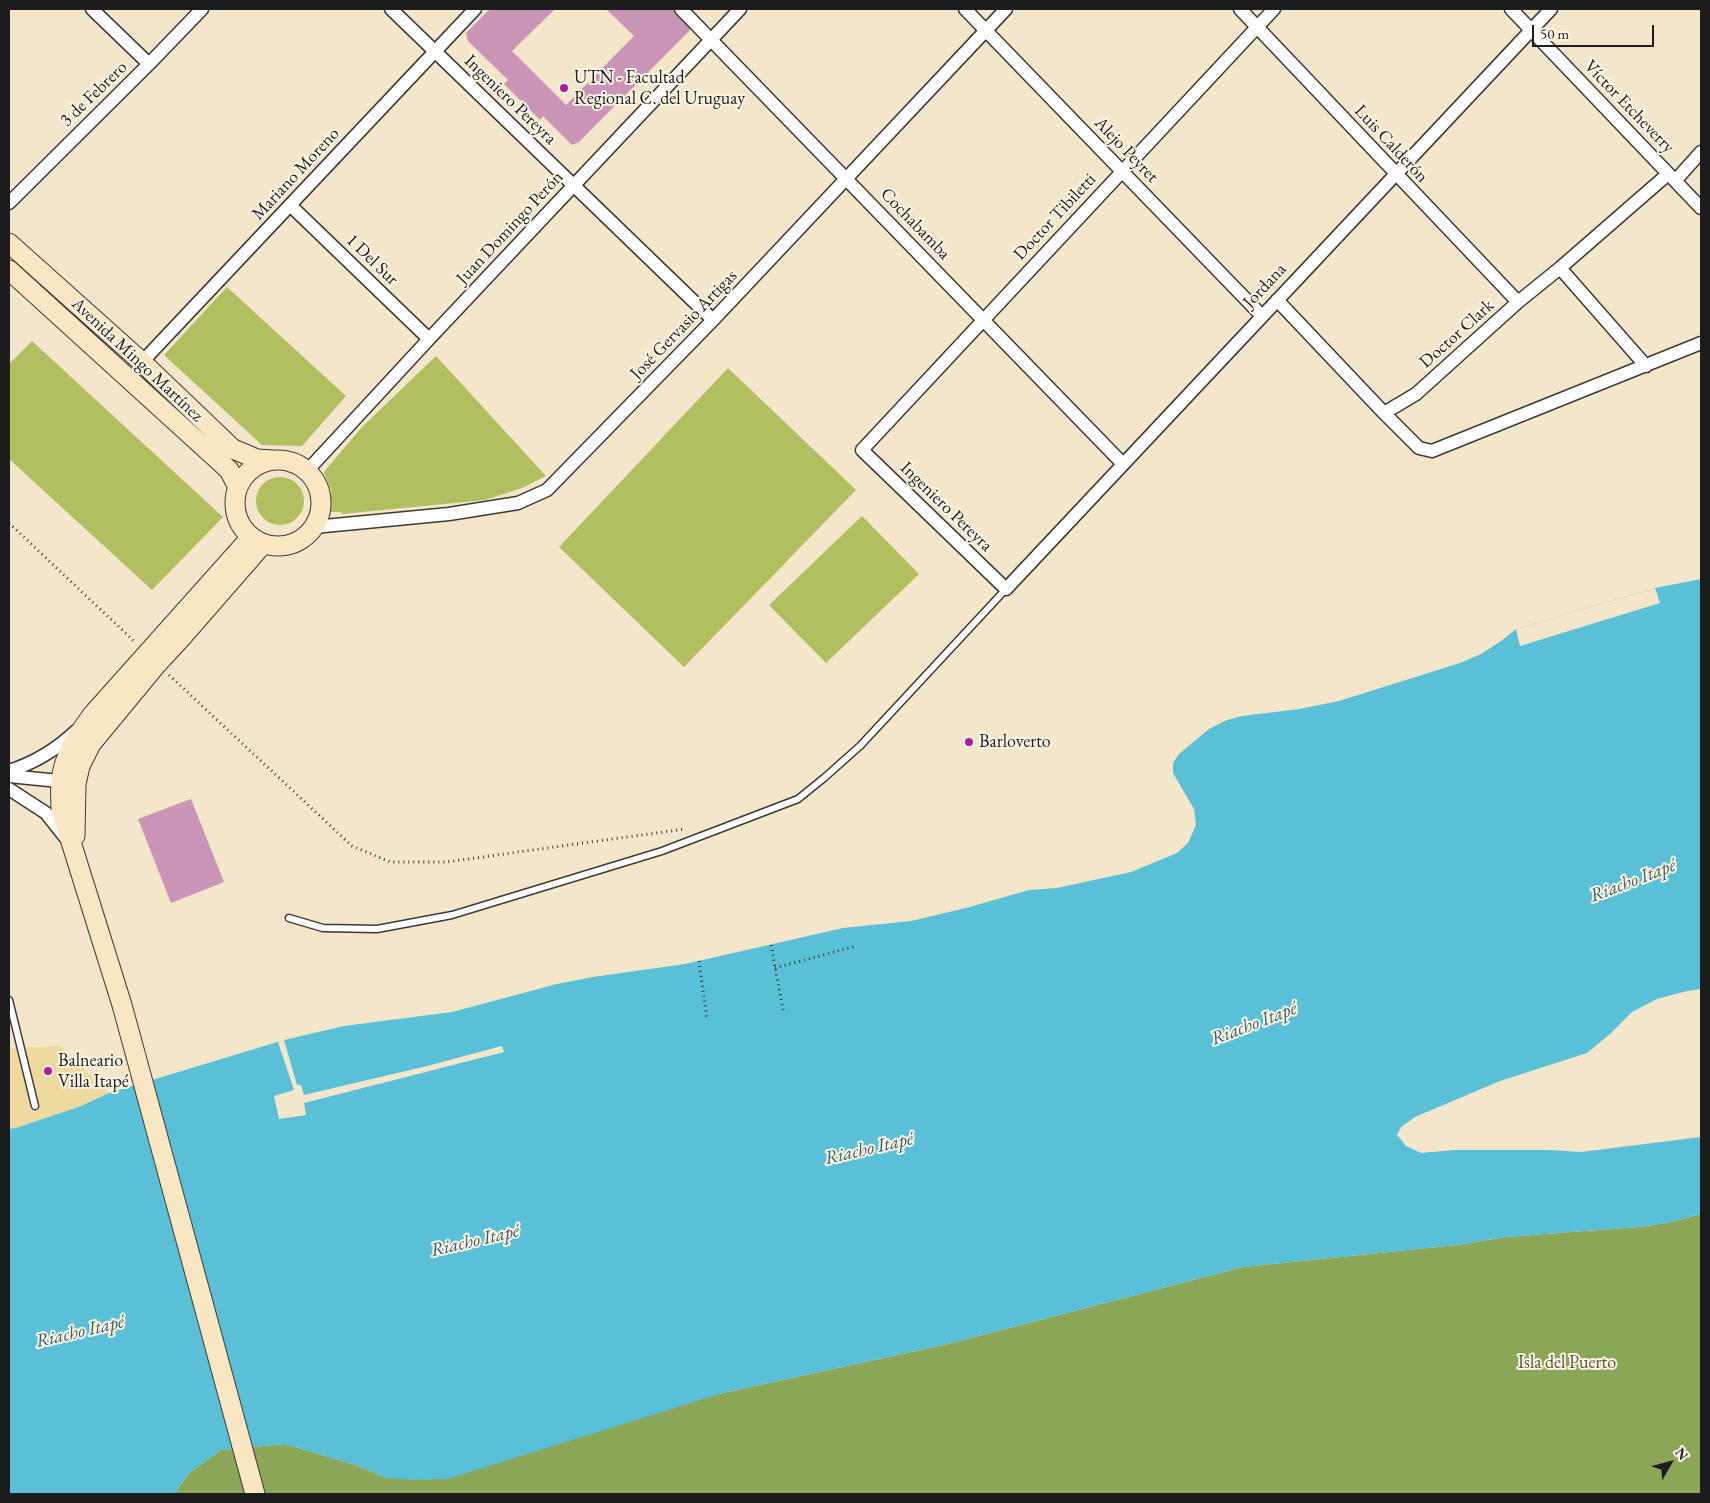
<!DOCTYPE html>
<meta charset="utf-8">
<style>
body{margin:0}
#map{position:relative;width:1710px;height:1503px;overflow:hidden;background:#f4e6ca;font-family:"EB Garamond",serif}
canvas{display:block}
.frame{position:absolute;inset:0;border:10px solid #1c1c1c;pointer-events:none}
.north{position:absolute;left:1645px;top:1438px;width:50px;height:50px;-webkit-text-stroke:4px #fcf5e5;paint-order:stroke;rotate:52deg;font-size:14px;font-weight:700;line-height:20px;text-align:center;color:#1c1c1c}
.north::after{content:'';display:block;margin:auto;width:18px;height:22px;background:#1c1c1c;clip-path:polygon(50% 0,100% 100%,50% 72%,0 100%)}
.scale{position:absolute;left:1532px;top:25px;width:122px;height:22px;box-sizing:border-box;border:2px solid #1c1c1c;border-top:0;padding-left:6px;font-size:15px;line-height:18px;white-space:nowrap;color:#1c1c1c;-webkit-text-stroke:4px #fcf5e5;paint-order:stroke}
</style>
<div id="map">
<canvas width="1710" height="1503"></canvas>
<div class="frame"></div>
<div class="north">N</div>
<div class="scale">50 m</div>
</div>
<script>
const ctx = document.querySelector('canvas').getContext('2d');
ctx.lineJoin = 'round';
function paint(path, color) { ctx.fillStyle = color; ctx.fill(path, 'evenodd'); }
function stroke(path, color, width, dash) { ctx.strokeStyle = color; ctx.lineWidth = width; ctx.lineCap = dash ? 'butt' : 'round'; ctx.setLineDash(dash || []); ctx.stroke(path); }
function write(font, color, halo, rows, align = 'center') {
  ctx.font = font + ' "EB Garamond",serif'; ctx.lineWidth = 4; ctx.setLineDash([]); ctx.textBaseline = 'middle'; ctx.strokeStyle = halo; ctx.fillStyle = color; for (const [text, x, y, turn = 0] of rows) {
    ctx.save(); ctx.translate(x, y); ctx.rotate((+turn || 0) * Math.PI / 180); ctx.textAlign = isNaN(turn) ? turn : align; if (halo) ctx.strokeText(text, 0, 0); ctx.fillText(text, 0, 0); ctx.restore();
  }
}
paint(new Path2D(`
 M 227,287 L 346,396 L 302,446 L 262,445 L 164,355 Z
 M 32,341 L 223,517 L 152,590 L 9,459 L 9,364 Z
 M 436,356 L 546,476 L 522,488 L 485,500 L 342,514 L 341,512 L 330,512 L 331,490 L 324,472 L 361,428 Z
 M 728,368 L 856,490 L 684,667 L 559,547 Z
 M256 501a24 24 0 1 1 48 0a24 24 0 1 1-48 0Z
 M 862,516 L 919,574 L 826,663 L 769,605 Z`), '#b1bf61');
paint(new Path2D(`
 M 1701,1214 L 1701,1494 L 174,1494 L 189,1473 L 221,1450 L 285,1444 L 352,1464 L 387,1478 L 723,1393 L 948,1344 L 1243,1267 L 1457,1245 L 1506,1237 L 1639,1227 L 1672,1222 Z`), '#8ca657');
paint(new Path2D(`
 M 61,1046 L 109,1093 L 81,1106 L 16,1128 L 9,1129 L 9,1048 Z`), '#eeda9e');
paint(new Path2D(`
 M 1701,579 L 1701,989 L 1687,991 L 1657,999 L 1632,1012 L 1610,1034 L 1587,1053 L 1500,1081 L 1415,1117 L 1401,1127 L 1397,1135 L 1406,1146 L 1421,1153 L 1453,1150 L 1550,1150 L 1581,1152 L 1701,1137 L 1701,1214 L 1672,1222 L 1639,1227 L 1506,1237 L 1457,1245 L 1243,1267 L 948,1344 L 723,1393 L 447,1479 L 415,1480 L 387,1478 L 352,1464 L 285,1444 L 221,1450 L 189,1473 L 174,1494 L 9,1494 L 9,1129 L 16,1128 L 81,1106 L 109,1093 L 284,1040 L 344,1026 L 452,1012 L 557,984 L 593,977 L 685,964 L 843,928 L 911,921 L 966,908 L 1029,890 L 1057,888 L 1131,872 L 1177,853 L 1188,843 L 1196,825 L 1194,809 L 1173,773 L 1173,763 L 1179,754 L 1209,729 L 1227,720 L 1242,716 L 1299,709 L 1339,701 L 1460,663 L 1481,654 L 1501,641 L 1516,629 L 1655,588 Z`), '#59c0d7');
paint(new Path2D(`
 M 1655,588 L 1660,603 L 1520,646 L 1516,629 Z
 M 284,1040 L 297,1085 L 301,1085 L 304,1095 L 427,1066 L 502,1046 L 504,1052 L 304,1103 L 306,1115 L 279,1119 L 274,1096 L 294,1090 L 278,1042 Z`), '#f4e6ca');
paint(new Path2D(`
 M 490,9 L 555,9 L 512,51 L 566,105 L 634,36 L 606,9 L 680,9 L 689,17 L 690,30 L 579,142 L 572,145 L 543,116 L 540,120 L 504,84 L 508,80 L 468,41 L 466,33 Z
 M 191,799 L 224,882 L 171,903 L 138,819 Z`), '#ca94b7');
const lane = new Path2D(`
 M 289,918 L 323,928 L 377,929 L 452,915 L 662,851 L 798,799 L 824,778 L 860,746 L 1006,589
 M 9,1000 L 35,1106`);
const street = new Path2D(`
 M 92,9 L 149,64
 M 391,9 L 713,320
 M 681,9 L 1123,464
 M 965,9 L 1262,316
 M 1240,9 L 1518,302
 M 1274,9 L 862,450 L 1006,589 L 1551,9
 M 1511,9 L 1701,208
 M 1675,181 L 1701,152
 M 9,203 L 149,64 L 202,9
 M 290,205 L 429,339
 M 1560,268 L 1646,366
 M 1277,300 L 1384,413 L 1416,394 L 1518,302 L 1560,268 L 1668,174
 M 142,362 L 475,9
 M 1384,413 L 1419,448 L 1432,451 L 1701,343
 M 307,471 L 429,339 L 740,9
 M 314,527 L 449,514 L 518,503 L 547,490 L 713,320 L 1006,9
 M 9,771 C 34,763 57,749 76,731
 M 9,776 L 69,782
 M 9,789 L 46,813 L 65,837`);
const secondary = new Path2D(`
 M 9,243 L 142,362 L 233,449 L 257,459 L 273,460
 M 9,270 L 229,470 L 238,487
 M235 503a43 43 0 1 1 86 0a43 43 0 1 1-86 0Z
 M 251,537 L 93,714 C 78,734 63,756 61,782 C 60,791 61,801 61,810 L 122,1005 L 255,1494
 M 75,836 L 76,784 L 80,766 L 91,744 L 157,664 L 182,637 L 263,544`);
stroke(lane, '#3c3a36', 9);
stroke(street, '#3c3a36', 15);
stroke(secondary, '#3c3a36', 21);
stroke(new Path2D(`
 M 9,523 L 136,643
 M 169,675 L 352,846 L 390,862 L 446,862 L 685,829
 M 771,945 L 783,1010
 M 699,961 L 707,1019
 M 775,968 L 856,946`), '#3c3a36', 3, [1, 4]);
stroke(lane, '#fff', 6);
stroke(street, '#fff', 12);
stroke(secondary, '#f9e7c3', 19);
for (const [x, y, r, color] of [
 [564,88,5,"#b5179e"],
 [969,742,5,"#b5179e"],
 [48,1071,5,"#b5179e"]
]) { const dot = new Path2D(); dot.arc(x, y, r, 0, 2 * Math.PI); ctx.fillStyle = color; ctx.fill(dot); stroke(dot, '#fcf5e5', 2); }
write('18px', '#1c1c1c', '#fcf5e5', [
 ["UTN - Facultad",574,78],
 ["Regional C. del Uruguay",574,99],
 ["Barloverto",979,742],
 ["Balneario",58,1061],
 ["Villa Itapé",58,1082]
], 'left');
write('18px', '#1c1c1c', '#fcf5e5', [
 ["3 de Febrero",94,94,-44],
 ["Ingeniero Pereyra",510,100,44],
 ["Víctor Etcheverry",1629,107,46],
 ["Luis Calderón",1391,144,47],
 ["Alejo Peyret",1126,150,46],
 ["Mariano Moreno",296,174,-47],
 ["Doctor Tibiletti",1055,217,-47],
 ["Cochabamba",915,224,46],
 ["Juan Domingo Perón",510,228,-47],
 ["1 Del Sur",372,260,44],
 ["Jordana",1265,286,-47],
 ["José Gervasio Artigas",684,325,-46],
 ["Doctor Clark",1457,334,-42],
 ["Avenida Mingo Martínez",137,360,43],
 ["Ingeniero Pereyra",946,507,44]
]);
write('18px', '#505534', '#fcf5e5', [
 ["Isla del Puerto",1567,1363]
]);
write('italic 19px', '#345e67', '#fcf5e5', [
 ["Riacho Itapé",1633,881,-21],
 ["Riacho Itapé",1254,1024,-21],
 ["Riacho Itapé",869,1149,-13],
 ["Riacho Itapé",475,1241,-13],
 ["Riacho Itapé",80,1332,-13]
]);
</script>
